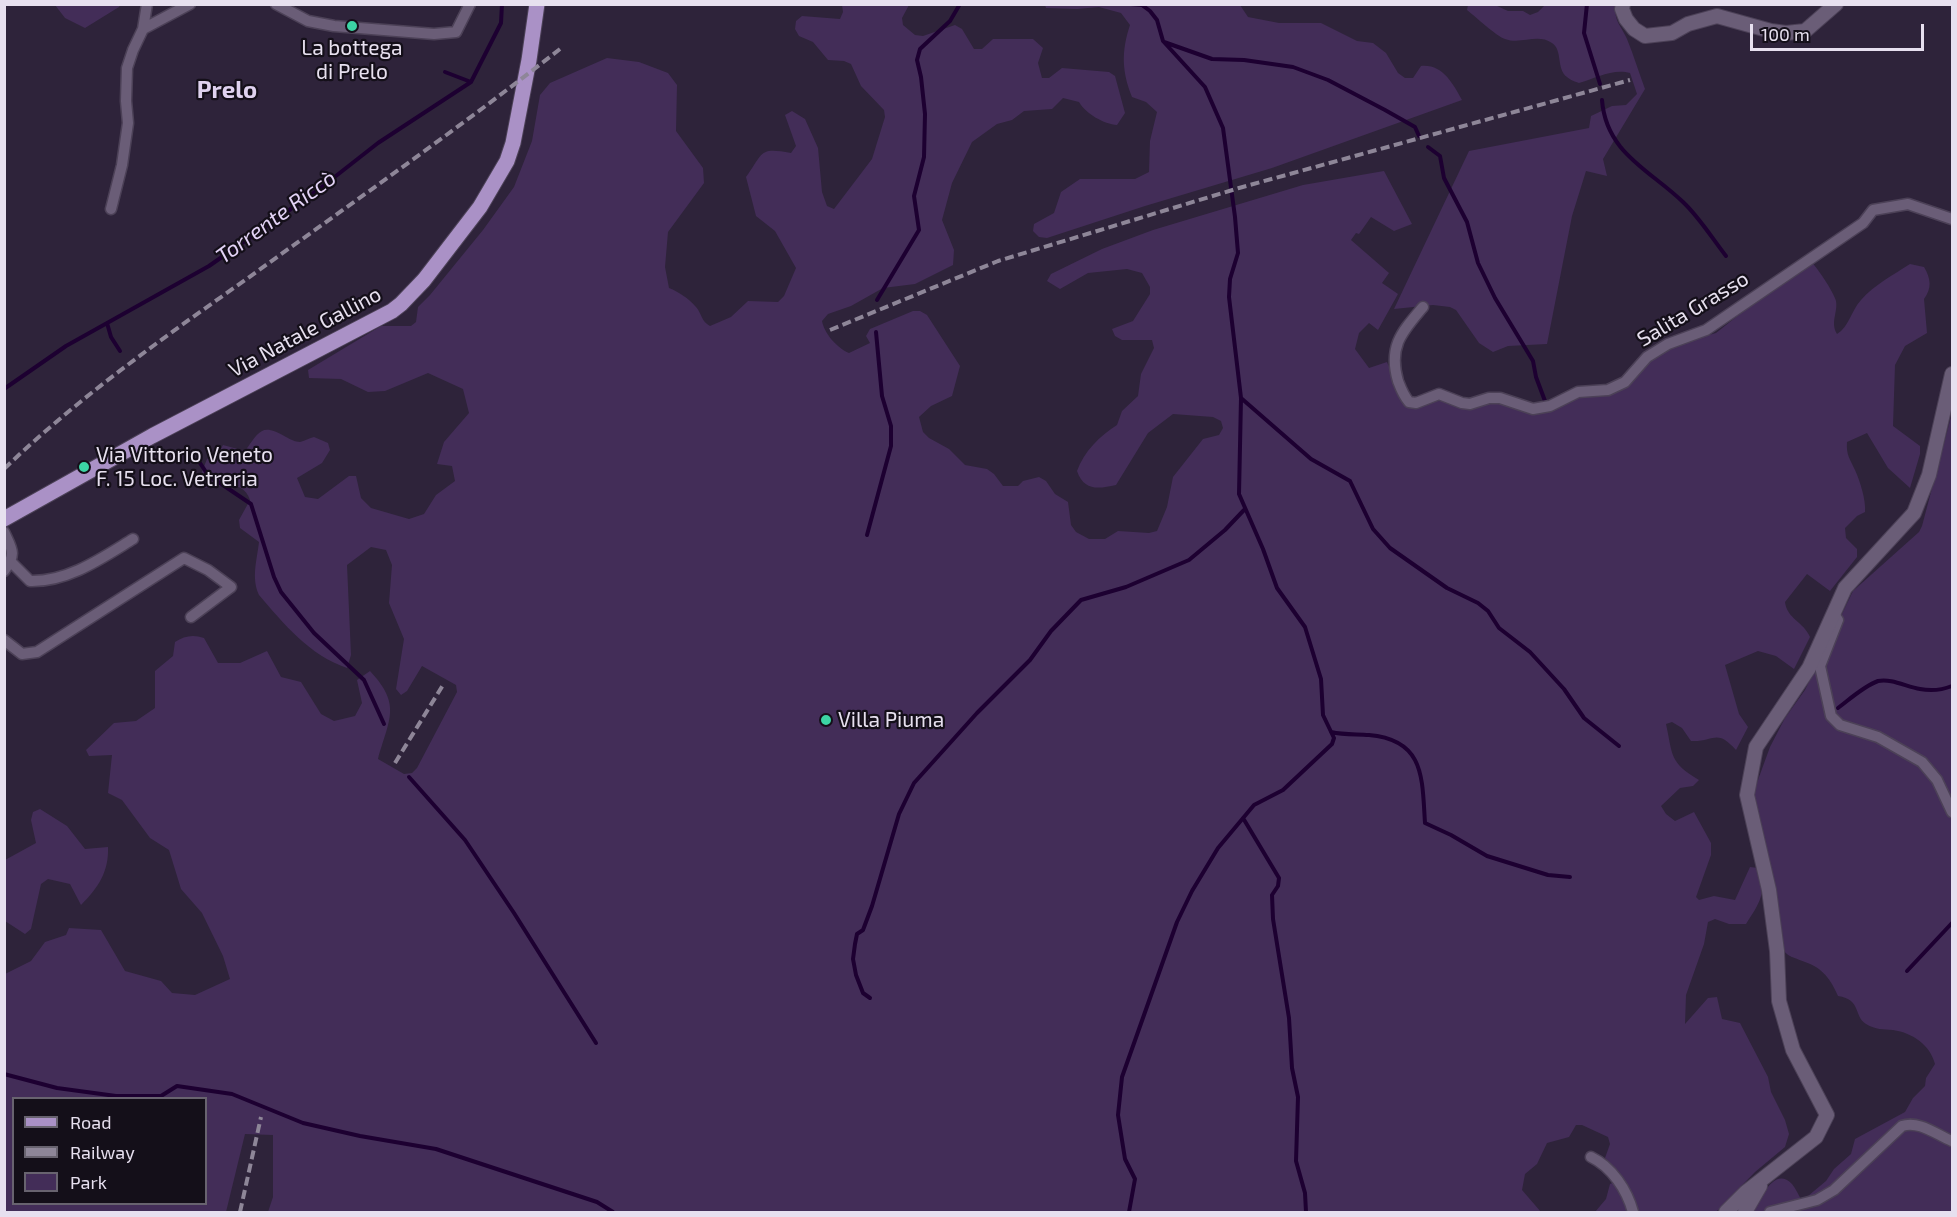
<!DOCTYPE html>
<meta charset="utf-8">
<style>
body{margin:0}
#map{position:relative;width:1957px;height:1217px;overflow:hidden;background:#2e233a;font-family:"Exo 2",sans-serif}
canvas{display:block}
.frame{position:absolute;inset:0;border:6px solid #e7e0ef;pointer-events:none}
.legend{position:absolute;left:12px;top:1097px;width:195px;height:108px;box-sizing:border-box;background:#140f19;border:2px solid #68636f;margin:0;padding:8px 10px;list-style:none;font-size:18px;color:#e7e0ef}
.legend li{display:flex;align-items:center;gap:12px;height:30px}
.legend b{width:30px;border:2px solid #68636f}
.scale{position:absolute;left:1750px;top:24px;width:174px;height:27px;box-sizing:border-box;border:3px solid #e7e0ef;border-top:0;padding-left:8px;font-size:18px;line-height:21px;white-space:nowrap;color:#e7e0ef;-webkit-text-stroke:4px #140f19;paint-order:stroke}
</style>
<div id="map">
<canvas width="1957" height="1217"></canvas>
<div class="frame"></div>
<ul class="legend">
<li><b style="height:8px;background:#aa91c6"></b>Road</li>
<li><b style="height:8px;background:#8e8698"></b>Railway</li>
<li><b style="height:16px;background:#432d58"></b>Park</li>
</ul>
<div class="scale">100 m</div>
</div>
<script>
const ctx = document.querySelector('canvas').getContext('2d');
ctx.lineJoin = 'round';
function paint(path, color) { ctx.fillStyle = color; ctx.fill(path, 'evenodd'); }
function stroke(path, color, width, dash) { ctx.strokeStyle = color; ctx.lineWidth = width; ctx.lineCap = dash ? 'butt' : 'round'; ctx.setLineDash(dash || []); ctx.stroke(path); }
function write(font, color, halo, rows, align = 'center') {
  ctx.font = font + ' "Exo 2",sans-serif'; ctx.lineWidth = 4.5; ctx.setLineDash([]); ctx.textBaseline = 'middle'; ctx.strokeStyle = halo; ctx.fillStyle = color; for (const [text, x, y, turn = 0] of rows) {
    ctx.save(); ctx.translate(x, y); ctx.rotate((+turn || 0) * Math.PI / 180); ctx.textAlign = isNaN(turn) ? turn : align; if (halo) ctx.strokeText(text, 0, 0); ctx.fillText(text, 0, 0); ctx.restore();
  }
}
paint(new Path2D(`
 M 55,5 L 120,5 L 119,7 L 85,28 L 65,18 Z
 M 842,5 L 909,5 L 902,18 L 903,25 L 915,35 L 923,36 L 955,25 L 962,29 L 974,49 L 982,49 L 993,39 L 1033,39 L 1043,48 L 1038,63 L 1042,78 L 1049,78 L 1062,68 L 1109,72 L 1115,76 L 1125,113 L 1117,125 C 1104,124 1086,114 1079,102 L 1063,98 L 1052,109 L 1024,111 L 1012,120 L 997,124 L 972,142 L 952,183 L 942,220 L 954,250 L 953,265 L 915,284 L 883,288 L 851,306 L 828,314 L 822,321 C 824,333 837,348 849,353 L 870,343 L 866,336 L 870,329 L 913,311 L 920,311 L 927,315 L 960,366 L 952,396 L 931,406 L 919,417 L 923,432 L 929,438 L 949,449 L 965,465 L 987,469 L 994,474 L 1003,486 L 1018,486 L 1023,481 L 1039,477 L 1046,481 L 1055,494 L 1068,502 L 1071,525 L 1076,532 L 1089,539 L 1105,539 L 1118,531 L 1149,533 L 1157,531 L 1167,507 L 1173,477 L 1203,439 L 1219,435 L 1223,428 L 1221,421 L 1213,417 L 1173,414 L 1148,433 L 1116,485 C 1098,489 1084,491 1077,471 C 1084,451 1100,436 1117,425 L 1122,411 L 1138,396 L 1141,374 L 1154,348 L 1152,340 L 1122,340 L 1115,336 L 1112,329 L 1133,321 L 1150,294 L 1150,287 L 1142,273 L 1127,269 L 1088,273 L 1060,289 L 1047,281 L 1051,274 L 1102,249 L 1153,230 L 1303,185 L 1384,171 L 1412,224 L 1394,231 L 1371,217 L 1359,234 L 1356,233 L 1351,240 L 1389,273 L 1382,283 L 1398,294 L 1378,330 L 1369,323 L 1359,333 L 1355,349 L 1369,368 L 1387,362 L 1404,404 L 1435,398 L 1496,401 L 1527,411 L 1577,396 L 1611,393 L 1657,355 L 1687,341 L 1716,333 L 1809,259 C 1816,266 1834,292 1836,301 C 1838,313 1830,322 1837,334 C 1849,327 1851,311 1861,300 C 1874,285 1893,275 1910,264 L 1924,267 C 1931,279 1932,288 1924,299 L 1927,333 L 1905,346 L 1895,365 L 1893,426 L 1920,446 L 1920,454 L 1910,488 L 1888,468 L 1867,433 L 1847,442 C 1846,455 1850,459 1855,470 C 1860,481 1866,500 1865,512 L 1857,516 L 1845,528 L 1846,538 L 1857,549 L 1857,557 L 1830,591 L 1807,574 L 1785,602 C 1787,619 1804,622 1810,637 L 1794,669 L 1776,656 L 1758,651 L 1725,665 L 1739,714 L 1748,727 L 1736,750 C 1716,728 1715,742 1691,741 L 1682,728 L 1672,722 L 1666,724 C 1673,756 1669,762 1699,780 L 1693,786 L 1680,788 L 1661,806 L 1666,814 L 1675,821 L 1694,812 L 1711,843 L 1711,855 L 1696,897 L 1699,900 L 1714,896 L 1735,900 L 1750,867 L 1758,868 C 1768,892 1759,904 1746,924 L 1729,924 L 1715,919 L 1708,922 L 1704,944 L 1686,995 L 1685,1024 L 1708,998 L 1717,997 L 1722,1019 L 1740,1023 L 1768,1077 L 1771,1092 L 1785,1120 L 1789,1134 L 1785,1147 L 1755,1172 L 1716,1212 L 1595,1212 L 1606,1199 L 1610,1184 L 1621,1179 L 1605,1158 L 1610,1144 L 1608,1137 L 1582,1125 L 1576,1125 L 1569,1137 L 1547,1143 L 1537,1164 L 1525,1174 L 1522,1190 L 1541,1212 L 268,1212 L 273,1197 L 273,1135 L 245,1134 L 226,1212 L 5,1212 L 5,974 L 31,961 L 45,942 L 66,935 L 69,928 L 101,930 L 125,971 L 161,981 L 172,993 L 195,995 L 230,979 L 223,956 L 202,913 L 181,889 L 169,850 L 150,838 L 122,800 L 108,793 L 112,755 L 89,756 L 86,750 L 114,723 L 136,721 L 155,708 L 155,671 L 173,656 L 175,642 C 184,636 193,634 204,638 L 218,663 L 240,663 L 267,651 L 281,677 L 301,682 L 321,714 L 334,721 L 355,716 L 362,703 L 357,680 L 370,671 C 402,705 389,719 378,759 L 404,774 L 412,773 L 417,768 L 457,692 L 456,685 L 422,666 L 407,691 L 401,695 L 396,689 L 404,639 L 389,603 L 392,565 L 386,550 L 371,547 L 347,565 L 351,655 L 347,668 C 309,655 284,624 259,595 C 251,578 257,560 259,542 L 240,528 L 239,520 L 250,500 C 243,479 222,486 204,488 L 198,482 L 207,459 L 219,452 L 223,445 L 245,451 C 260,430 262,423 286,437 C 290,439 295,442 300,442 C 304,441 310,438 314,437 L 328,443 L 330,450 L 322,463 L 297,478 L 305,497 L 318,499 L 349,476 L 356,476 L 361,498 L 371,508 L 409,519 L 424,514 L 436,495 L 455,481 L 452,466 L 437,464 L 444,442 L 469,413 L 463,389 L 428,373 L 385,391 L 368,392 L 341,379 L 309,378 L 308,370 L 381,326 L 411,326 L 416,322 L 418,307 L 430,295 L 483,230 L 514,187 L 532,141 L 540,95 L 550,83 L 607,58 L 639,62 L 668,73 L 677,85 L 676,131 L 703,168 L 704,183 L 668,232 L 665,267 L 669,288 C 679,292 688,298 696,307 C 702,314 701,321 710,326 L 731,317 L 748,301 L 778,302 L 784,296 L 796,268 L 775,231 L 756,216 L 746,177 C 764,152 759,147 791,153 L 796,146 L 785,115 L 792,111 L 805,119 L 818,148 L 822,192 L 827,206 L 834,209 L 872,159 L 885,117 L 884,110 L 861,86 L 851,64 L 844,61 L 828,60 L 813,42 L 799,36 L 795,29 L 796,21 L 802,16 L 840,19 L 843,12 ZM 14,1098 L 206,1098 L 206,1204 L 14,1204 Z
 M 1045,5 L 1240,5 L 1248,17 L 1279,23 L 1321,23 L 1357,41 L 1373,43 L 1386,53 L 1398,73 L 1405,78 L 1413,78 L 1421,66 C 1443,64 1453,84 1462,100 L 1272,168 L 1145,206 L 1047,238 L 1039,237 L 1033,231 L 1034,224 L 1054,213 L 1061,192 L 1080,179 L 1135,179 L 1149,172 L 1150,141 L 1157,112 L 1146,102 L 1132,97 C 1122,72 1121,52 1130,25 L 1121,13 L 1099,7 L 1077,9 L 1046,8 Z
 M 1468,5 L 1495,5 L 1508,11 L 1523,11 L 1530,15 L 1538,12 L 1545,5 L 1616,5 C 1613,20 1622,27 1627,39 C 1634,56 1639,73 1645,89 L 1603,159 L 1607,176 L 1586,171 L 1572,216 L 1547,344 L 1508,346 L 1493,352 L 1479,343 L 1456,310 L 1450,307 L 1433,305 L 1394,309 L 1469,151 L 1589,128 L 1591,116 L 1612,106 L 1626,105 L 1637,94 L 1630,73 C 1614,68 1595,78 1579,83 C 1576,82 1570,80 1567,77 C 1556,69 1563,50 1552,43 C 1537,33 1521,45 1505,39 C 1496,36 1476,17 1467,10 Z
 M 1952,413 L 1952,1212 L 1754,1212 C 1760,1200 1774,1165 1792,1184 C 1796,1189 1799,1196 1802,1201 L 1826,1181 L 1834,1169 L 1851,1154 L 1855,1139 L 1905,1112 L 1913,1098 L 1925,1086 L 1926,1078 L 1935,1064 C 1930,1045 1913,1033 1893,1030 C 1883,1029 1876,1030 1866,1024 C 1853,1015 1862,1000 1838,996 C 1831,980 1823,968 1805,962 C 1791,956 1792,959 1780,948 L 1754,804 L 1755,788 L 1770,747 L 1785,718 L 1805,690 L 1853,591 L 1919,532 L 1922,526 Z
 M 40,809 L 67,826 L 85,849 L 108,847 C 109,872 98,888 81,905 L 70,884 L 48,879 L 41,884 L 31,929 L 25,934 L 5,921 L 5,860 L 36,843 L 31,820 L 33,812 Z`), '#432d58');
stroke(new Path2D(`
 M 1587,4 L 1584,33 L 1600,84
 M 1164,42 L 1212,59 L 1244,60 L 1293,67 L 1328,80 L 1385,110 L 1415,127 L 1419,136
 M 445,72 L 471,82
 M 1602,100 C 1606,153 1650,170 1683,202 C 1699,217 1712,238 1726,256
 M 1428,147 L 1440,156 L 1444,178 L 1467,222 L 1478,263 L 1495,298 L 1533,361 L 1536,377 L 1545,401
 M 877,300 L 919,230 L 914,196 L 924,157 L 925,114 L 921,77 L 917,60 L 920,49 L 950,21 L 960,4
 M 107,323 L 111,337 L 120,351
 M 4,389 L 66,346 L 209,266 L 318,190 L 378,143 L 471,82 L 501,23 L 502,4
 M 1241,398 L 1311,459 L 1350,481 L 1373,529 L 1390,548 L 1447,588 L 1478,603 L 1488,611 L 1499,628 L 1530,652 L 1564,689 L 1584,718 L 1619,746
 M 200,463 L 208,475 L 251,504 L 274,577 L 281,592 L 314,633 L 364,680 L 384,724
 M 867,535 L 891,446 L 891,426 L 882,396 L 876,332
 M 1838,708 C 1850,699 1864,686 1878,681 C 1891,678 1907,687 1920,689 C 1930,691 1942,690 1952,686
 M 1331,732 C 1344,735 1356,734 1369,735 C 1425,740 1422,778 1425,823 L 1451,835 L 1487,856 L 1548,875 L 1570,877
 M 409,777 L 465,840 L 514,913 L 596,1043
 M 1243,818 L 1279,878 L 1278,886 L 1272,895 L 1273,919 L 1289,1018 L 1292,1068 L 1298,1097 L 1296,1161 L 1305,1193 L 1306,1212
 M 1907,971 L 1952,923
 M 870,998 L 863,993 L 856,975 L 853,959 L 855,944 L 857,934 L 863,930 L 872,906 L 899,814 L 914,783 L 977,713 L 1030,660 L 1051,631 L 1081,600 L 1126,587 L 1189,560 L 1225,530 L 1244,510
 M 4,1074 L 57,1088 L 116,1096 L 161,1096 L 177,1086 L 232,1094 L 303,1123 L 360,1136 L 436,1149 L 597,1202 L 613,1212
 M 1129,1212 L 1135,1179 L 1125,1159 L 1118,1115 L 1122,1077 L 1177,922 L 1192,891 L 1218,848 L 1254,805 L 1283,790 L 1332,744 L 1334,738 L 1323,715 L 1321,679 L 1305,627 L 1277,588 L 1263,549 L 1239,494 L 1241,398 L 1229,297 L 1230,279 L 1238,253 L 1235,217 L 1223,128 L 1205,87 L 1163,41 L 1157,20 L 1150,11 L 1142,5 L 1131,4`), '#1d0031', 4);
const minor = new Path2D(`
 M 276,4 L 308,21 L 334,26 L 434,34 L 456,32 L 470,4
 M 143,29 L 147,4
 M 111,209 L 122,165 L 128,123 L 126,101 L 127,68 L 133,50 L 143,29 L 190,4
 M 1423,307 C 1402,332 1388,346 1398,381 C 1401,389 1403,395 1409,402 L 1416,403 L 1439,394 L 1462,403 L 1470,404 L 1489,398 L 1500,398 L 1533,409 L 1550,406 L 1578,392 L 1608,390 L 1625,382 L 1647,357 L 1668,344 L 1706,330 L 1863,223 L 1873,210 L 1908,204 L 1952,219
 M 4,532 C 12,549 17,554 4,571
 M 11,562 L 30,581 C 68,582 102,558 133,539
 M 1834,614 L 1838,620 L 1820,666 L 1831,716 L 1840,725 L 1878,737 L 1922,762 L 1937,780 L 1952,812
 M 4,640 L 22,654 L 37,652 L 184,558 L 208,570 L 231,587 L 191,617
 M 1591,1157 C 1612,1167 1627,1190 1633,1212
 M 1770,1212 L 1817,1200 L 1834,1190 L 1902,1126 C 1919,1120 1937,1135 1952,1141`);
const tertiary = new Path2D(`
 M 1623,4 L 1622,9 L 1626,19 L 1634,29 L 1645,36 L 1672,33 L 1688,24 L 1717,16 L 1771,31 L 1786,33 L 1805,31 L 1836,4
 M 1726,1212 L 1746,1192 L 1816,1137 L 1827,1115 L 1793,1050 L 1779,1001 L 1777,951 L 1769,890 L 1747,795 L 1756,747 L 1809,668 L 1845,588 L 1914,513 L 1929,475 L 1952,374
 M 1745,1212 L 1760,1186`);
const primary = new Path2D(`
 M 4,519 L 152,436 L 392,311 L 401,304 L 424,280 L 480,207 L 507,161 L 513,143 L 529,60 L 537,4`);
stroke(minor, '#4c4157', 13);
stroke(tertiary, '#4c4157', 16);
stroke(primary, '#4c4157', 17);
stroke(minor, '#6a5d77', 10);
stroke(tertiary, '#6a5d77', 14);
stroke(primary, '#aa91c6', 15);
stroke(new Path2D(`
 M 830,330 L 998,261 L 1239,188 L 1630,80
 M 4,469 C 79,397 163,338 248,278 C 352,203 458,129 560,49
 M 395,763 L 443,685
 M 240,1212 L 261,1117`), '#8e8698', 4, [9, 4.5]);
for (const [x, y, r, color] of [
 [352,26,6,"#3cd4a4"],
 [84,467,6,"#3cd4a4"],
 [826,720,6,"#3cd4a4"]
]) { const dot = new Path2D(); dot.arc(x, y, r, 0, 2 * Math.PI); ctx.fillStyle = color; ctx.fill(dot); stroke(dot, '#140f19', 2); }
write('21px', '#e7e0ef', '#140f19', [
 ["La bottega",352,48,"center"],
 ["di Prelo",352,72,"center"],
 ["Via Vittorio Veneto",96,455],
 ["F. 15 Loc. Vetreria",96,479],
 ["Villa Piuma",838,720]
], 'left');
write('21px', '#e7e0ef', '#140f19', [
 ["Salita Grasso",1693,309,-31],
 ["Via Natale Gallino",305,332,-28]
]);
write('italic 22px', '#e3d3f6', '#140f19', [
 ["Torrente Riccò",276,217,-36]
]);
write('bold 24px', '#dfd1ef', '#140f19', [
 ["Prelo",227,90]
]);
</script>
